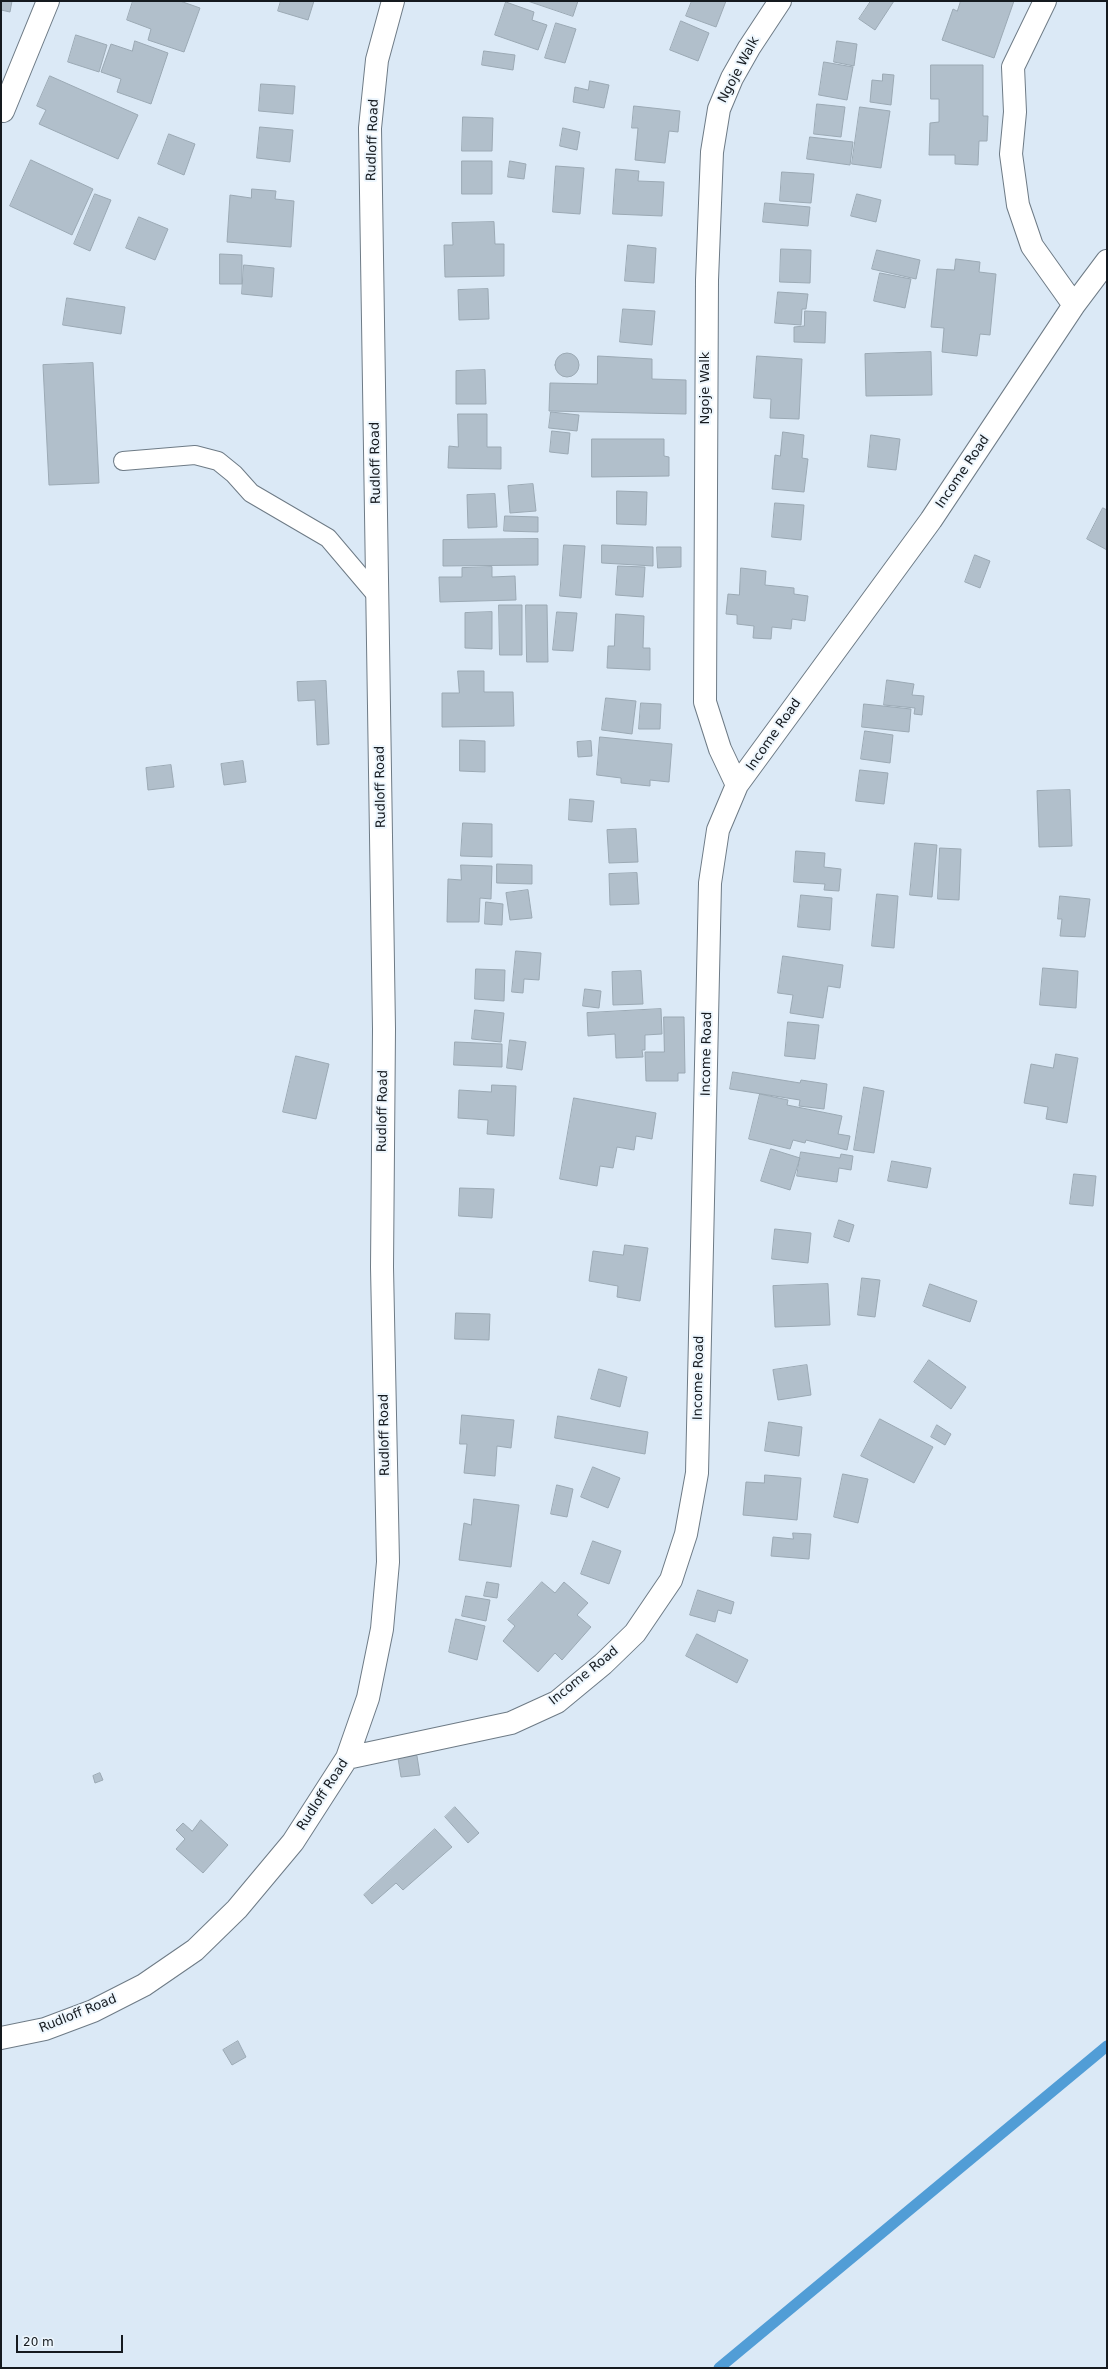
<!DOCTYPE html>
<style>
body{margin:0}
#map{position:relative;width:1108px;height:2369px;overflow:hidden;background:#dbe9f6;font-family:"DejaVu Sans",sans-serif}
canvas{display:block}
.frame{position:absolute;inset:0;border:2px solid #151a1f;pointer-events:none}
.scale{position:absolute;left:16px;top:2335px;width:107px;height:18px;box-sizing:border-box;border:2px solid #151a1f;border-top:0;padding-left:5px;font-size:12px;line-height:14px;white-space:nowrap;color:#151a1f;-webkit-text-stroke:3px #edf6fd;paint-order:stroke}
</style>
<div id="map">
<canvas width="1108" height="2369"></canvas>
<div class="frame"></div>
<div class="scale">20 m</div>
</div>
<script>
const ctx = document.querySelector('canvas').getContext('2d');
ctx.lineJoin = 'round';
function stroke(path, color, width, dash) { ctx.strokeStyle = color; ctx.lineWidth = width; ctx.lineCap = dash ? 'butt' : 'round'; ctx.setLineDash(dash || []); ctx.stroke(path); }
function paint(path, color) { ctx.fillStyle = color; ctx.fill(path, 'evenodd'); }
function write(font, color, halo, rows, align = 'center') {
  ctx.font = font + ' "DejaVu Sans",sans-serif'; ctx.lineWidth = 4; ctx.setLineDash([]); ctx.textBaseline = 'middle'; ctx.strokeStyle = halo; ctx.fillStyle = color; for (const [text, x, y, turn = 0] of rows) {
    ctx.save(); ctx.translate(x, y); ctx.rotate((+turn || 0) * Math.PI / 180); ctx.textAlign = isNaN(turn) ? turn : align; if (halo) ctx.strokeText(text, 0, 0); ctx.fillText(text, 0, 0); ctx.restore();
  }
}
stroke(new Path2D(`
 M 719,2368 L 1107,2046`), '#519dd6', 11);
const building = new Path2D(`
 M 1,1 L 12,1 L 10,12 L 1,10 Z
 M 133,1 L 180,1 L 200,8 L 184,52 L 148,40 L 151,29 L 127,20 Z
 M 281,1 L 314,1 L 308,20 L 278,11 Z
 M 528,1 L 578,1 L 573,16 Z
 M 692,1 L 726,1 L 716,27 L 686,16 Z
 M 871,1 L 894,1 L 875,30 L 859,19 Z
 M 961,1 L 1014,1 L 994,58 L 942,40 L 953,9 L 957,11 Z
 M 506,2 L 534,12 L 532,20 L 547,25 L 538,50 L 495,35 Z
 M 681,21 L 709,33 L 698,61 L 670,50 Z
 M 556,23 L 576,29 L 565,63 L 545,58 Z
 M 76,35 L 107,45 L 99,72 L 68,62 Z
 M 135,41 L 168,53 L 151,104 L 117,92 L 121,79 L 101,72 L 111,44 L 132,51 Z
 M 837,41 L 857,44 L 854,66 L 834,62 Z
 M 484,51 L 515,55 L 513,70 L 482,65 Z
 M 824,62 L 853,67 L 847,100 L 819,95 Z
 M 931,65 L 983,65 L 983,116 L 988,116 L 987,141 L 979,141 L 978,165 L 955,164 L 955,155 L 929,155 L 930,123 L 939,122 L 939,99 L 931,99 Z
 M 883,74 L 894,75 L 891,105 L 870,102 L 872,80 L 882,81 Z
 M 50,76 L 138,115 L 118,159 L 39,124 L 46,110 L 37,106 Z
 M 590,81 L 609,85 L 604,108 L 573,102 L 575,87 L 588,90 Z
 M 261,84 L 295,86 L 293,114 L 259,111 Z
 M 817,104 L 845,107 L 841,137 L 814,134 Z
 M 634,106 L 680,111 L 678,132 L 669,131 L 665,163 L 635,160 L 638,128 L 632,128 Z
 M 860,107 L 890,111 L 881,168 L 852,164 Z
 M 463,117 L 493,118 L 492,151 L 462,151 Z
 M 260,127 L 293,130 L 290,162 L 257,158 Z
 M 563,128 L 580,132 L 577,150 L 560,146 Z
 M 169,134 L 195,144 L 184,175 L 158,164 Z
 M 810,137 L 853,142 L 850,165 L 807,159 Z
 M 31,160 L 93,189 L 72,235 L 10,206 Z
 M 462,161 L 492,161 L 492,194 L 462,194 Z
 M 510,161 L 526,164 L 524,179 L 508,177 Z
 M 556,166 L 584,168 L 580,214 L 553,212 Z
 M 616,169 L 639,171 L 638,181 L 664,182 L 662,216 L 613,214 Z
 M 782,172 L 814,174 L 811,203 L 780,201 Z
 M 252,189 L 276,191 L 275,199 L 294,201 L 291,247 L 227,242 L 230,195 L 251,198 Z
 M 95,194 L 111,200 L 90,251 L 74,244 Z
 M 857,194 L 881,200 L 876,222 L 851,216 Z
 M 765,203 L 810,207 L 808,226 L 763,222 Z
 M 139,217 L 168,229 L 155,260 L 126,248 Z
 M 494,222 L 495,244 L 504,244 L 504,276 L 445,277 L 444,245 L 453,245 L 452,223 Z
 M 628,245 L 656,248 L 654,283 L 625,281 Z
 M 781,249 L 811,250 L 810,283 L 780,282 Z
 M 877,250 L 920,260 L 916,279 L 872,269 Z
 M 220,254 L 242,255 L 242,284 L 220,284 Z
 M 956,259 L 980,262 L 979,272 L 996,274 L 990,335 L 980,334 L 977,356 L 942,352 L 944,328 L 931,327 L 937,269 L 954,270 Z
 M 244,265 L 274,268 L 272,297 L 242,294 Z
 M 880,273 L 911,279 L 905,308 L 874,301 Z
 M 488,289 L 489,319 L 459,320 L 458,290 Z
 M 778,292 L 808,294 L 806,309 L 802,309 L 801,325 L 775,323 Z
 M 67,298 L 125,307 L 121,334 L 63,325 Z
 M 623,309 L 655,311 L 652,345 L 620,342 Z
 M 805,311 L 826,312 L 825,343 L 794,342 L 794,327 L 804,326 Z
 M 931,352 L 932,395 L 866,396 L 865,354 Z
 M555 365a12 12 0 1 1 24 0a12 12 0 1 1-24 0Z
 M 598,356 L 652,359 L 652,379 L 686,380 L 686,414 L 549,411 L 550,383 L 597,384 Z
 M 757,356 L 802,359 L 799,419 L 770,418 L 771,399 L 754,398 Z
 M 93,363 L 99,483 L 49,485 L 43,365 Z
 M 485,370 L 486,404 L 456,404 L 456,371 Z
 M 551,412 L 579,415 L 577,431 L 549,428 Z
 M 458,414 L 487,414 L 487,447 L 501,447 L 501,469 L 448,468 L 449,446 L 458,447 Z
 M 552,431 L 570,433 L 568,454 L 550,452 Z
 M 783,432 L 804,435 L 802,458 L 808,459 L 804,492 L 772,489 L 775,455 L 780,456 Z
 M 871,435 L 900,439 L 896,470 L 868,467 Z
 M 592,439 L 664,439 L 664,456 L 669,457 L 669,476 L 592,477 Z
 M 533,484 L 536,511 L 510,513 L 508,486 Z
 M 617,491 L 647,492 L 646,525 L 617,524 Z
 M 495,494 L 497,527 L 468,528 L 467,495 Z
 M 775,503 L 804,505 L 801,540 L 772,537 Z
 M 1103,508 L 1107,510 L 1107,550 L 1087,539 Z
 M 505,516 L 538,517 L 538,532 L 504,531 Z
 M 538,539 L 538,565 L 443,566 L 443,540 Z
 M 564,545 L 585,546 L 581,598 L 560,596 Z
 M 602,545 L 653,547 L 653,566 L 602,563 Z
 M 657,547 L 681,547 L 681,567 L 658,568 Z
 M 975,555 L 990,561 L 980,588 L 965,582 Z
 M 618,566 L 645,567 L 643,597 L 616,595 Z
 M 492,567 L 492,577 L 515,576 L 516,600 L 440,602 L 439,577 L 462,577 L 462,568 Z
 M 741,568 L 766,571 L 765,585 L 794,588 L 794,594 L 808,596 L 805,621 L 792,619 L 791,629 L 772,627 L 771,639 L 753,638 L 754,626 L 737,624 L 737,615 L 726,614 L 728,594 L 739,595 Z
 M 499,605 L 522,605 L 522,655 L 500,655 Z
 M 526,605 L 547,605 L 548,662 L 527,662 Z
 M 492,612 L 492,649 L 465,648 L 465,613 Z
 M 557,612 L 577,613 L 573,651 L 553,650 Z
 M 616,614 L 644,616 L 643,648 L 650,648 L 650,670 L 607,668 L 608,646 L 614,646 Z
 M 458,671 L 484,671 L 484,692 L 513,692 L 514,726 L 442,727 L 442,693 L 459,693 Z
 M 887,680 L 914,684 L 912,695 L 924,696 L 922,715 L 914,714 L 915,708 L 884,705 Z
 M 326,681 L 329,744 L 317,745 L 315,700 L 298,701 L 297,682 Z
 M 606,698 L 636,701 L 632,734 L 602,730 Z
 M 641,703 L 661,704 L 660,729 L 639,729 Z
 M 864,704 L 911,709 L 909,732 L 862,727 Z
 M 865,731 L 893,735 L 890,763 L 861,759 Z
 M 600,737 L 672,744 L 669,782 L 650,780 L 650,786 L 621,783 L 621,778 L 597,775 Z
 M 460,740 L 485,741 L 485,772 L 460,771 Z
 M 591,741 L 592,756 L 578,757 L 577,742 Z
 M 243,761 L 246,782 L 224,785 L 221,764 Z
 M 171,765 L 174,787 L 148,790 L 146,768 Z
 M 860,770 L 888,773 L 884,804 L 856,801 Z
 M 1070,790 L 1072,846 L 1039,847 L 1037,791 Z
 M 570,799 L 594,801 L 592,822 L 569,820 Z
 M 463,823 L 492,824 L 492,857 L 461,856 Z
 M 636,829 L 638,862 L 609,863 L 607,830 Z
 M 915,843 L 937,845 L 932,897 L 910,895 Z
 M 940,848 L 961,849 L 959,900 L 938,899 Z
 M 796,851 L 825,853 L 824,867 L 841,869 L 839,891 L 824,890 L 825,884 L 794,882 Z
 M 497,864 L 532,865 L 532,884 L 497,883 Z
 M 461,865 L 492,866 L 491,899 L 480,898 L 479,922 L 447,922 L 448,879 L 461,880 Z
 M 637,873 L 639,904 L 610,905 L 609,874 Z
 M 528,890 L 532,918 L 510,920 L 506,893 Z
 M 877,894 L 898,896 L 894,948 L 872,946 Z
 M 801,895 L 832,898 L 830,930 L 798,927 Z
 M 1060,896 L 1090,899 L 1085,937 L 1060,936 L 1062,919 L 1058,919 Z
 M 486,902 L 503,904 L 502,925 L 485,924 Z
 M 516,951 L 541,953 L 539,980 L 524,979 L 523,993 L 512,992 Z
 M 783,956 L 843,965 L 840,988 L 828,986 L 823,1018 L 790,1013 L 793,995 L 778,993 Z
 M 1043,968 L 1078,971 L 1076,1008 L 1040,1005 Z
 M 476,969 L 505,970 L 504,1001 L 475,999 Z
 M 641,971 L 643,1004 L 613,1005 L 612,972 Z
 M 585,989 L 601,991 L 599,1008 L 583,1006 Z
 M 661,1009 L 662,1034 L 645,1035 L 645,1050 L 642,1050 L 643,1057 L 616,1058 L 615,1034 L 588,1036 L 587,1013 Z
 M 475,1010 L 504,1013 L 501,1042 L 472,1039 Z
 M 664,1017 L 684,1017 L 685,1073 L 678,1073 L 678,1081 L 646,1081 L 645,1052 L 664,1052 Z
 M 788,1022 L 819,1025 L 815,1059 L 785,1056 Z
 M 510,1040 L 526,1042 L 522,1070 L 507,1068 Z
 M 455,1042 L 502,1044 L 502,1067 L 454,1065 Z
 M 1056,1054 L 1078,1058 L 1067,1123 L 1046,1119 L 1048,1107 L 1024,1103 L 1031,1064 L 1053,1068 Z
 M 296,1056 L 329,1064 L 316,1119 L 283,1112 Z
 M 733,1072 L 800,1083 L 801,1080 L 827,1084 L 824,1109 L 799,1106 L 800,1100 L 730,1089 Z
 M 492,1085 L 516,1086 L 514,1136 L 487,1134 L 488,1120 L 458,1118 L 459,1090 L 491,1092 Z
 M 864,1087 L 884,1091 L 874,1153 L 854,1150 Z
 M 760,1094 L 788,1100 L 787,1105 L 842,1116 L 838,1134 L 850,1136 L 847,1150 L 806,1140 L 805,1143 L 793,1140 L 790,1149 L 749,1139 Z
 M 574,1098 L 656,1113 L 652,1139 L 636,1136 L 634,1150 L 617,1147 L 613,1168 L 600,1166 L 597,1186 L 560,1179 Z
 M 771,1149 L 800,1158 L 790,1190 L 761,1181 Z
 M 801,1152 L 840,1158 L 841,1154 L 853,1156 L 851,1170 L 839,1168 L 837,1182 L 797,1176 Z
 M 892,1161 L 931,1168 L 927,1188 L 888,1181 Z
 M 1074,1174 L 1096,1176 L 1093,1206 L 1070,1204 Z
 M 460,1188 L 494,1189 L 492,1218 L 459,1216 Z
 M 839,1220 L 854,1225 L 849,1242 L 834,1237 Z
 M 775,1229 L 811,1233 L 808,1263 L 772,1259 Z
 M 625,1245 L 648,1248 L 640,1301 L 617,1297 L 618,1286 L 589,1281 L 593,1251 L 623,1255 Z
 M 862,1278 L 880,1280 L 875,1317 L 858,1315 Z
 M 828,1284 L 830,1325 L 775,1327 L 773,1286 Z
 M 930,1284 L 977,1301 L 970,1322 L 923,1306 Z
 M 456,1313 L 490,1314 L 489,1340 L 455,1339 Z
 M 929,1360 L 966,1387 L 951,1409 L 914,1382 Z
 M 807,1365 L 811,1395 L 778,1400 L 773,1370 Z
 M 599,1369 L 627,1377 L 620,1407 L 591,1399 Z
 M 462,1415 L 514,1420 L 511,1448 L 497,1446 L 495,1476 L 464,1473 L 467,1444 L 460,1444 Z
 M 558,1416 L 648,1432 L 645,1454 L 555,1438 Z
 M 880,1419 L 933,1447 L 914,1483 L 861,1456 Z
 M 769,1422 L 802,1427 L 799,1456 L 765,1451 Z
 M 937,1425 L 951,1434 L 945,1445 L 931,1437 Z
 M 593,1467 L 620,1478 L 608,1508 L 581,1497 Z
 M 843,1474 L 868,1479 L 858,1523 L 834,1517 Z
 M 765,1475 L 801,1478 L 797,1520 L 743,1515 L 746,1482 L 764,1483 Z
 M 557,1485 L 573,1489 L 567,1517 L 551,1514 Z
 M 474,1499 L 519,1505 L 511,1567 L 459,1560 L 464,1523 L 471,1525 Z
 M 793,1533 L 811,1534 L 809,1559 L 771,1556 L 773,1537 L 793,1539 Z
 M 593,1541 L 621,1551 L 609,1584 L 581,1574 Z
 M 487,1582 L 499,1584 L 497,1598 L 484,1596 Z
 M 542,1582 L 555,1593 L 564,1582 L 588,1603 L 577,1615 L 591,1627 L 562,1660 L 555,1653 L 538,1672 L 503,1641 L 515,1626 L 508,1620 Z
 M 698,1590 L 734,1602 L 731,1614 L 718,1610 L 715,1622 L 690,1615 Z
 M 466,1596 L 490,1600 L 486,1621 L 462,1616 Z
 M 456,1619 L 485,1626 L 477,1660 L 449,1652 Z
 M 697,1634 L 748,1660 L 737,1683 L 686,1656 Z
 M 417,1756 L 420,1775 L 401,1777 L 398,1758 Z
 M 100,1773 L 103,1780 L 95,1783 L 93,1776 Z
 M 455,1807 L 479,1833 L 468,1843 L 445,1817 Z
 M 201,1820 L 228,1845 L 203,1873 L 176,1849 L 185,1839 L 176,1830 L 183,1823 L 192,1831 Z
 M 435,1829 L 452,1847 L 403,1890 L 396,1883 L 372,1904 L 364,1895 Z
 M 238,2041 L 246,2057 L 232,2065 L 223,2050 Z`);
paint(building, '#b1bfcb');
stroke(building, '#9ba9b4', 1);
const lane = new Path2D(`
 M 123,461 L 195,455 L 218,461 L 234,474 L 251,493 L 328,538 L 378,597`);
const street = new Path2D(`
 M 1045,1 L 1013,67 L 1015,112 L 1011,154 L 1018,205 L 1032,246 L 1074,305
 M 3,111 L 48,1
 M 737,785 L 720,749 L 705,702 L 707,280 L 712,152 L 719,109 L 732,78 L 749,48 L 780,1
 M 347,1758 L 511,1723 L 557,1702 L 603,1664 L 635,1633 L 671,1580 L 686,1534 L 697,1473 L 710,883 L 718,830 L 737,785 L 931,520 L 1074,305 L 1107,261
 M 1,2038 L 45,2029 L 93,2011 L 144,1985 L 195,1950 L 237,1909 L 293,1842 L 347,1758 L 368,1698 L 382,1629 L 388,1562 L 382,1267 L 384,1029 L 370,128 L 377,60 L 393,1`);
stroke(lane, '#6e7b86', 20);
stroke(street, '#6e7b86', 24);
stroke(lane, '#fff', 18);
stroke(street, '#fff', 22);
write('13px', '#151a1f', '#edf6fd', [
 ["Ngoje Walk",739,70,-62],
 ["Rudloff Road",373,140,-88],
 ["Ngoje Walk",706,388,-90],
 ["Rudloff Road",376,463,-91],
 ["Income Road",963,472,-56],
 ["Income Road",774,735,-55],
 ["Rudloff Road",381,787,-91],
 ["Income Road",707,1054,-89],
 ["Rudloff Road",383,1111,-89],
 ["Income Road",699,1378,-89],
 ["Rudloff Road",385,1435,-91],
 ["Income Road",584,1676,-39],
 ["Rudloff Road",323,1795,-57],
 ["Rudloff Road",78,2014,-22]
]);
</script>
